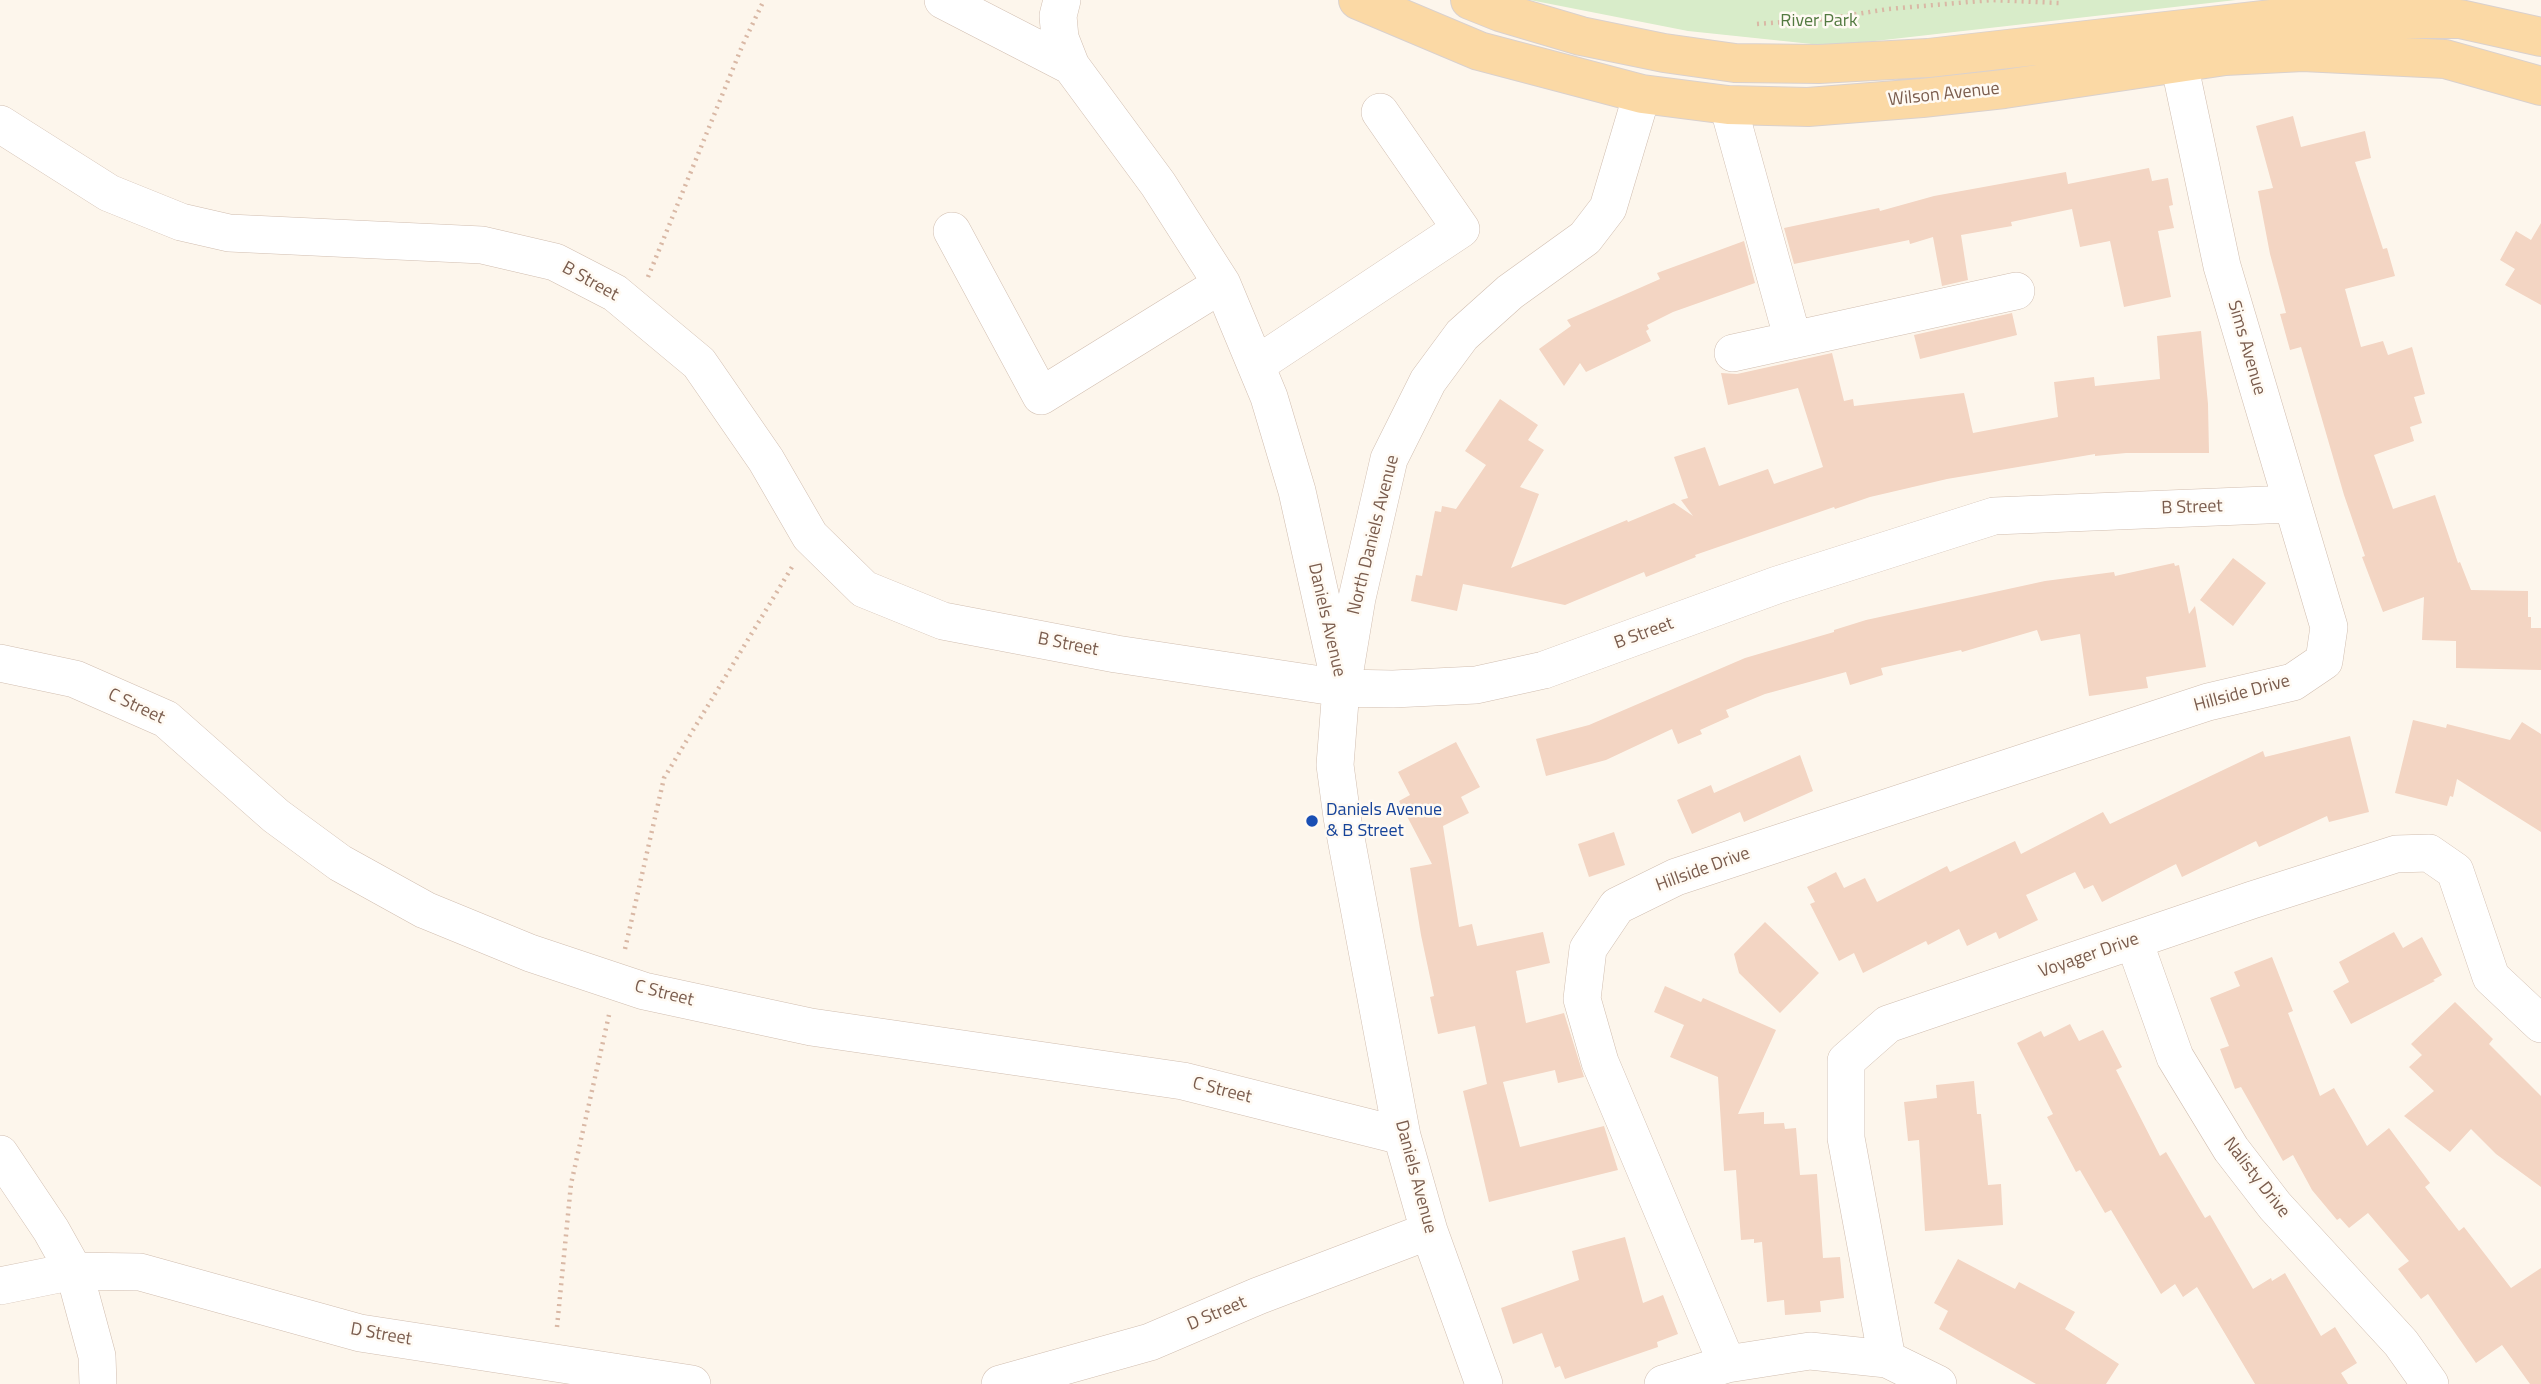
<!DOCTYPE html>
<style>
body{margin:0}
canvas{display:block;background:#fdf6ec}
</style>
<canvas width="2541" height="1384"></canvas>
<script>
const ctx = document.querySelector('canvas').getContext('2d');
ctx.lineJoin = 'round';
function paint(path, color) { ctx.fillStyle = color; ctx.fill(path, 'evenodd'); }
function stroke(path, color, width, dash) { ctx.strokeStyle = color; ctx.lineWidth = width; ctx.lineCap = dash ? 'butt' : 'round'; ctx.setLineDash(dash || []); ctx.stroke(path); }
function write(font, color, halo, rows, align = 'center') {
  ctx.font = font + ' "Titillium Web",sans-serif'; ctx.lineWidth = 5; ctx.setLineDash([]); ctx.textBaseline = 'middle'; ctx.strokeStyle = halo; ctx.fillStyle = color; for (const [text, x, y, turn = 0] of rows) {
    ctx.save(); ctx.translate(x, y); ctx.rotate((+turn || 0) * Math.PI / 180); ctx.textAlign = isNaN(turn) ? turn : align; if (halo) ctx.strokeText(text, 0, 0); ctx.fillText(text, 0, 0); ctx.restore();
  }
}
paint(new Path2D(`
 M 1530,0 L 2236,0 L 1831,46 L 1688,31 Z`), '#d8ecc9');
paint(new Path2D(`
 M 2293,116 L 2301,147 L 2365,131 L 2371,158 L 2355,162 L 2383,249 L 2387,248 L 2395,276 L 2345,289 L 2361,347 L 2383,341 L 2388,355 L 2412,347 L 2425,394 L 2414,397 L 2422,423 L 2410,427 L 2414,441 L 2374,455 L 2393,509 L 2435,495 L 2458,563 L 2460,562 L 2471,590 L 2528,591 L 2528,617 L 2531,617 L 2531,628 L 2541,628 L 2541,670 L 2456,668 L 2456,641 L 2422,640 L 2424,597 L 2383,612 L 2362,557 L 2365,556 L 2344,495 L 2301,347 L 2290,350 L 2280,314 L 2286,313 L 2270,254 L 2258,191 L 2273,188 L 2256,126 Z
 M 2149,168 L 2152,181 L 2168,178 L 2173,205 L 2169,206 L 2174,228 L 2158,231 L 2171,297 L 2124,307 L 2110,241 L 2080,247 L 2072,209 L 2011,222 L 2012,226 L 1961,235 L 1968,280 L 1942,286 L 1933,237 L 1910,244 L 1909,240 L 1794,264 L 1784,228 L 1879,208 L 1880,211 L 1934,196 L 2066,172 L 2068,184 Z
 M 2541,223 L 2541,305 L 2505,285 L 2515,269 L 2500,260 L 2516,231 L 2531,240 Z
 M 1744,241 L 1755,283 L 1673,312 L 1647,325 L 1649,329 L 1646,331 L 1651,341 L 1586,372 L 1580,363 L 1564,386 L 1539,349 L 1571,326 L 1567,320 L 1660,279 L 1657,273 Z
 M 2012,313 L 2017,335 L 1920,359 L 1914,335 Z
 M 2201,331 L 2208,404 L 2209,453 L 2126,453 L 2095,456 L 2095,454 L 1947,479 L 1870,497 L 1835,509 L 1834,507 L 1695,555 L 1696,557 L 1646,577 L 1644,572 L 1565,605 L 1463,584 L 1457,611 L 1411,601 L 1416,575 L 1422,576 L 1435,511 L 1441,512 L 1442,506 L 1456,509 L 1486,465 L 1465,451 L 1500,399 L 1538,425 L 1528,440 L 1544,450 L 1520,487 L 1539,494 L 1511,568 L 1627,520 L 1628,522 L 1674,503 L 1693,516 L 1681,500 L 1688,498 L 1674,457 L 1705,447 L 1719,486 L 1768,469 L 1774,484 L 1823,467 L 1798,388 L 1728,405 L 1721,373 L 1737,374 L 1832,353 L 1844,401 L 1853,399 L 1854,406 L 1964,393 L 1973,433 L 2058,417 L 2054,382 L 2094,377 L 2095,386 L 2160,379 L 2157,336 Z
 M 2233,558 L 2266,583 L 2233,626 L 2200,600 Z
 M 2174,563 L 2175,566 L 2179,565 L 2189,614 L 2195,606 L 2206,667 L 2146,677 L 2148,688 L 2089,696 L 2080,634 L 2041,641 L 2037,630 L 1962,652 L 1961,650 L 1881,668 L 1883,675 L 1850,685 L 1846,672 L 1765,694 L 1726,710 L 1729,717 L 1700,730 L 1702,734 L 1678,744 L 1672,729 L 1606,760 L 1546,776 L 1536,739 L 1589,725 L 1745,658 L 1834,632 L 1834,630 L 1866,620 L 2045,581 L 2114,572 L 2115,576 Z
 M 2413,720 L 2446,728 L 2447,724 L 2510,740 L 2522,722 L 2541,734 L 2541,832 L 2457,779 L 2453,797 L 2450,796 L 2447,806 L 2395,793 Z
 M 2350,736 L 2369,812 L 2329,822 L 2327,816 L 2259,847 L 2256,841 L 2182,877 L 2176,864 L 2102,902 L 2093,885 L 2084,889 L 2075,872 L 2026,895 L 2038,920 L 1999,939 L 1996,932 L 1967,946 L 1959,929 L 1928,945 L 1926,941 L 1863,973 L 1854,953 L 1839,961 L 1810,904 L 1815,902 L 1807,887 L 1836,872 L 1844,888 L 1865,878 L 1877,902 L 1947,866 L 1950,872 L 2015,841 L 2021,854 L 2103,812 L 2110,824 L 2263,751 L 2265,757 Z
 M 1456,742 L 1480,787 L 1461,797 L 1469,813 L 1443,826 L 1459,927 L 1472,924 L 1477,946 L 1543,932 L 1550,963 L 1516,971 L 1526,1023 L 1564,1013 L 1584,1077 L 1558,1083 L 1555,1070 L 1503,1082 L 1520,1147 L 1604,1126 L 1618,1170 L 1489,1202 L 1463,1091 L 1487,1084 L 1475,1026 L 1438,1034 L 1430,997 L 1434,996 L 1421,935 L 1410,868 L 1432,864 L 1399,801 L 1410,795 L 1398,772 Z
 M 1800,755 L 1813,791 L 1744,822 L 1740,812 L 1692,834 L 1677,800 L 1711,785 L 1714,793 Z
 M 1614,832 L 1625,865 L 1589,877 L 1578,844 Z
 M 1765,922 L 1819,973 L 1780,1013 L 1739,973 L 1734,954 Z
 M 2394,932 L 2403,948 L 2422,937 L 2442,975 L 2433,980 L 2435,981 L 2351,1024 L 2333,991 L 2349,982 L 2339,962 Z
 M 2272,957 L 2293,1011 L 2288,1013 L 2320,1096 L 2334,1088 L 2367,1146 L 2389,1128 L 2430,1183 L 2425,1187 L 2459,1231 L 2464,1227 L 2511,1288 L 2541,1268 L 2541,1384 L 2530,1384 L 2502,1345 L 2476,1363 L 2428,1294 L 2421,1299 L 2398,1269 L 2409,1261 L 2368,1213 L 2349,1228 L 2340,1218 L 2337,1220 L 2312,1190 L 2293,1155 L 2283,1161 L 2241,1087 L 2235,1089 L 2220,1049 L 2229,1046 L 2210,998 L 2240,986 L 2234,972 Z
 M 1665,986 L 1701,1002 L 1703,998 L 1776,1030 L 1738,1114 L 1764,1112 L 1764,1124 L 1784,1123 L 1785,1129 L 1796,1128 L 1800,1175 L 1817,1174 L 1823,1258 L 1840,1257 L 1844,1298 L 1820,1301 L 1821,1312 L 1785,1315 L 1784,1300 L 1767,1302 L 1762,1242 L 1754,1243 L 1754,1239 L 1741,1240 L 1736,1170 L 1724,1171 L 1718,1077 L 1670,1057 L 1684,1025 L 1654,1012 Z
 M 2455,1002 L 2493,1039 L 2489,1044 L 2541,1096 L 2541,1187 L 2496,1154 L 2471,1129 L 2450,1152 L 2404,1116 L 2434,1091 L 2409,1067 L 2422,1055 L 2411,1044 Z
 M 2070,1024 L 2079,1041 L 2103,1030 L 2122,1067 L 2116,1070 L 2160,1156 L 2166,1152 L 2205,1218 L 2210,1215 L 2253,1289 L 2271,1278 L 2272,1281 L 2285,1273 L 2321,1336 L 2335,1327 L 2357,1363 L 2341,1373 L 2348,1384 L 2255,1384 L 2197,1287 L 2183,1297 L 2175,1284 L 2161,1294 L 2111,1210 L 2105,1213 L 2080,1170 L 2076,1172 L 2047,1117 L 2053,1114 L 2017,1043 L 2041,1031 L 2044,1037 Z
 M 1974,1081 L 1977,1114 L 1981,1114 L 1988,1185 L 2001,1184 L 2003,1225 L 1925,1231 L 1919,1140 L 1908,1141 L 1904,1102 L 1937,1098 L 1936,1085 Z
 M 1625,1237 L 1643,1303 L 1663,1295 L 1678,1334 L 1657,1342 L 1658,1347 L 1565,1379 L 1560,1366 L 1555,1368 L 1542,1333 L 1513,1344 L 1501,1308 L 1579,1280 L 1572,1251 Z
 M 1958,1259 L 2015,1289 L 2019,1282 L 2075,1312 L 2065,1329 L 2119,1364 L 2106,1384 L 2036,1384 L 1939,1329 L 1948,1311 L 1934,1303 Z`), '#f3d5c3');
const minor = new Path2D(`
 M 943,0 L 1071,66
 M 1062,0 L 1058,16 L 1060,38 L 1071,66 L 1158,184 L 1222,284 L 1269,397 L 1297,491 L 1341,688 L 1335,765 L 1342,817 L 1402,1136 L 1429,1231 L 1484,1384
 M 1728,105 L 1793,340
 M 0,124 L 109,193 L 181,222 L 229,233 L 482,245 L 555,262 L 615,293 L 699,363 L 766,460 L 810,536 L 864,589 L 943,621 L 1116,654 L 1341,688 L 1393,689 L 1476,685 L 1544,670 L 1777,585 L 1994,516 L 2291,504
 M 952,231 L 1041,396 L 1222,284
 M 1733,353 L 2016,291
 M 1256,365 L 1461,229 L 1380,112
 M 0,663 L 75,679 L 166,719 L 276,816 L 340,863 L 425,910 L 530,953 L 644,991 L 811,1027 L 1183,1081 L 1402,1136
 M 1345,670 L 1357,598 L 1389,459 L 1428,381 L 1462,335 L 1510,292 L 1585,238 L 1608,208 L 1642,94
 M 2134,941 L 2175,1057 L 2231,1149 L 2275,1206 L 2401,1343 L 2430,1384
 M 0,1154 L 51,1230 L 74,1271 L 97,1356 L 98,1384
 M 0,1286 L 74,1271 L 140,1272 L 360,1333 L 692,1384
 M 1887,1359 L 1846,1138 L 1846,1061 L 1888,1024 L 2252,900 L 2396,854 L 2429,853 L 2455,871 L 2491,977 L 2541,1024
 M 1727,1364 L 1600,1062 L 1582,999 L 1588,949 L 1617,906 L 1676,877 L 2208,702 L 2293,682 L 2324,661 L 2329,627 L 2222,266 L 2179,63 L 2174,32
 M 1000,1384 L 1150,1342 L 1258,1296 L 1429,1231
 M 1663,1384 L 1727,1364 L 1810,1351 L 1887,1359 L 1938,1384`);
const major = new Path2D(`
 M 1358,0 L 1479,51 L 1642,94 L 1728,105 L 1808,107 L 1922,98 L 2004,89 L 2225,56 L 2303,52 L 2445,59 L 2541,86
 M 1470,0 L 1500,12 L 1581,36 L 1664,53 L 1735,63 L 1819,64 L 1928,58 L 2272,19 L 2460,19 L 2541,37`);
stroke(minor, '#d1beb0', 38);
stroke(major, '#dad1cd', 40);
stroke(new Path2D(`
 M 1757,24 L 1826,19 L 1888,9 L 1992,0 L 2059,3
 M 648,277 L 743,44 L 764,0
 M 625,949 L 664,778 L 792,567
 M 557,1327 L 571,1184 L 609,1015`), '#d9b8a5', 4.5, [2, 5]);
stroke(minor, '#fff', 37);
stroke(major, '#fbd9a5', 38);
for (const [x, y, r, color] of [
 [1312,821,7,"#1a4fb4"]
]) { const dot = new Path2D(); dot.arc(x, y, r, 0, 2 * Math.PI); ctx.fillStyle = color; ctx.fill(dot); stroke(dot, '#fffaf3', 2.5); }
write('18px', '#537a41', '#fffaf3', [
 ["River Park",1819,22]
]);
write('18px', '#7a5c4d', '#fffaf3', [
 ["Wilson Avenue",1944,95,-6],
 ["B Street",590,282,29],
 ["Sims Avenue",2246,348,74],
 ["B Street",2192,508,-2],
 ["North Daniels Avenue",1374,535,-76],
 ["Daniels Avenue",1326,620,77],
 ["B Street",1644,634,-20],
 ["B Street",1068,645,11],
 ["Hillside Drive",2242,694,-15],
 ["C Street",136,707,25],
 ["Hillside Drive",1703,870,-20],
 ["Voyager Drive",2089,956,-19],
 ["C Street",664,994,14],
 ["C Street",1222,1091,14],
 ["Daniels Avenue",1415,1177,75],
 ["Nalisty Drive",2256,1178,52],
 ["D Street",1217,1314,-23],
 ["D Street",381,1335,10]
]);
write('18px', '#164399', '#fffaf3', [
 ["Daniels Avenue",1326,811],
 ["& B Street",1326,832]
], 'left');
</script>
